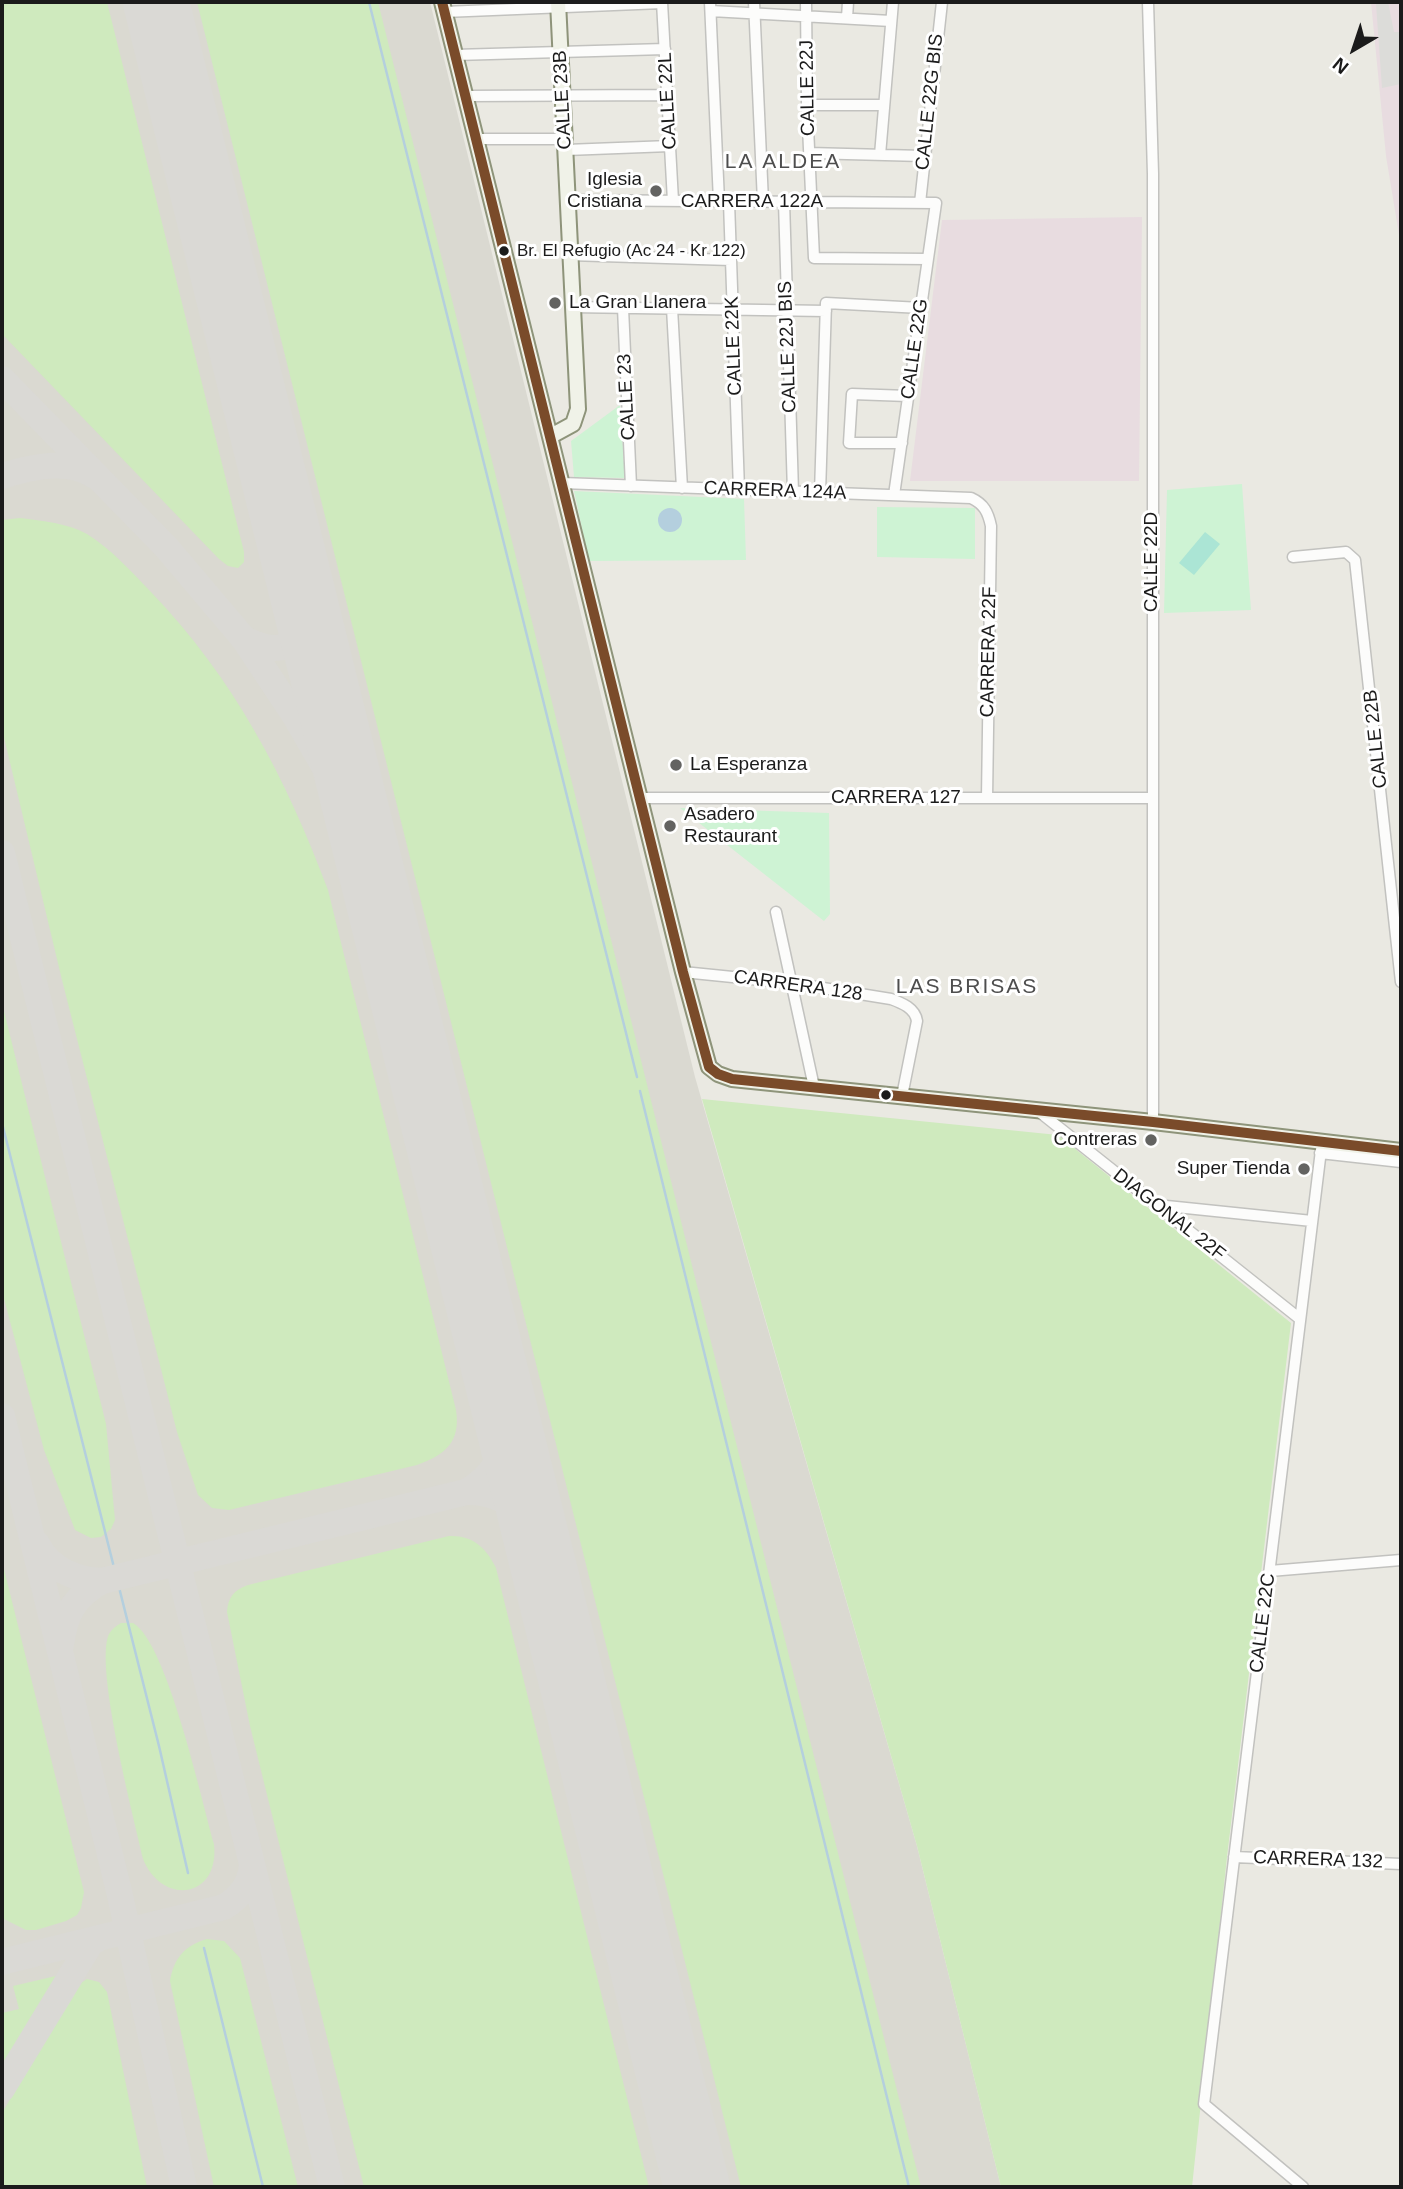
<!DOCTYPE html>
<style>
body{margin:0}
#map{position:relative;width:1403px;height:2189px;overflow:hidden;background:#eae9e2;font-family:Arial,sans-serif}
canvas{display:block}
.frame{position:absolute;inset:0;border:4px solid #1b1b1b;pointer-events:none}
.north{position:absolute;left:1319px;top:14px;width:70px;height:70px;-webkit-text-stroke:5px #fff;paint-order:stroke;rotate:219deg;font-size:19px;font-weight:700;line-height:28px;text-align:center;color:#1b1b1b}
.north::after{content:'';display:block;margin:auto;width:24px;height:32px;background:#1b1b1b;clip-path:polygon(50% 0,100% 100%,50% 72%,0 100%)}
</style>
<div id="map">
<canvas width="1403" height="2189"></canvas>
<div class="frame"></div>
<div class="north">N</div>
</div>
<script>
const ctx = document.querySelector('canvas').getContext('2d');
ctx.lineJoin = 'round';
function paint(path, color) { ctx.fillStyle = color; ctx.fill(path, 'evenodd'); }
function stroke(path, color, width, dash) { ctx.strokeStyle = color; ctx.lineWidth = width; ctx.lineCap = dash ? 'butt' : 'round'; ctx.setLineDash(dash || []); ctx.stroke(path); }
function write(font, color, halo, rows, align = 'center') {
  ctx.font = font + ' Arial,sans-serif'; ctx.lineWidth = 6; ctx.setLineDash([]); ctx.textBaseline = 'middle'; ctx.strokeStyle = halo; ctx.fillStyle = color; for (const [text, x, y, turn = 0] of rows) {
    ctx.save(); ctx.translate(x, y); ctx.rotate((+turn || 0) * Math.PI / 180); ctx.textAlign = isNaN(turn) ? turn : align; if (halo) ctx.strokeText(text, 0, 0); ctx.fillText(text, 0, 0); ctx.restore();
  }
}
paint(new Path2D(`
 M 1371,2 L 1401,2 L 1401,247 L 1386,156 Z
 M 1142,217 L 1139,481 L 910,481 L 942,220 Z`), '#e8dce0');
paint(new Path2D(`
 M 2,2 L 430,2 L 695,1077 L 917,1846 L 1001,2187 L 2,2187 Z`), '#dad9d1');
paint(new Path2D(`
 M 2,2 L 107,2 L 244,552 L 244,562 L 238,568 L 228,566 L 219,559 L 2,334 Z
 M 197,2 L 378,2 L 921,2187 L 741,2187 Z
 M 20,518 C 43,521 67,523 87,534 C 111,549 131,571 150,591 C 234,678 286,778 328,890 L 456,1410 C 461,1442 445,1455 417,1465 L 229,1510 L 212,1508 L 198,1495 L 177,1432 L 62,980 L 2,729 L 2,520 Z
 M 2,1003 L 106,1424 L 115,1520 L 111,1529 L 101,1537 L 91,1538 L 75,1530 L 44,1450 L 2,1291 Z
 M 702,1099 L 1058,1135 L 1291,1323 L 1227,1857 L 1192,2187 L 1001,2187 L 917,1846 Z
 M 449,1536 C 472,1535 486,1547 496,1568 L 649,2187 L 364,2187 L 250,1726 L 227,1612 C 228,1597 234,1590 248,1585 Z
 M 2,1561 L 84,1892 L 81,1908 L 77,1915 L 66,1921 L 36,1930 L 26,1930 L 2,1918 Z
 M 121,1623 L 133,1623 C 167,1642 202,1802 214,1844 C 220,1899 162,1906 143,1859 C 134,1818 94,1666 109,1634 C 112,1629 116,1626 121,1623 Z
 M 207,1939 L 224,1941 L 240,1958 L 298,2187 L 214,2187 L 170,1981 C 174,1958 184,1946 207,1939 Z
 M 60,1975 L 61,1975 L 2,2074 L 2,2013 L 19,2009 L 13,1986 Z
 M 87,1979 L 99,1982 L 107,1992 L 147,2187 L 2,2187 L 2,2113 L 78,1985 Z`), '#cfeabe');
paint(new Path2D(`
 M 620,405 L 625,478 L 574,477 L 571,441 Z
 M 1242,484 L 1251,610 L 1164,613 L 1167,490 Z
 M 574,491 L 744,499 L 746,560 L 589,561 Z
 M 877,507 L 975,508 L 975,559 L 877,557 Z
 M 680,808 L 829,813 L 830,914 L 824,921 Z`), '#cef3d4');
paint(new Path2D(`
 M 1205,532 L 1220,544 L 1194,575 L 1179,563 Z`), '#abe5d5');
paint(new Path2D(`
 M 1388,2 L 1394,32 L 1401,32 L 1401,84 L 1382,88 L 1376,4 Z`), '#dcdcd9');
paint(new Path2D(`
 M658 520a12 12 0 1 1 24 0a12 12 0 1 1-24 0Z`), '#b4cfde');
stroke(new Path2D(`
 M 369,2 L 637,1077
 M 640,1091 L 909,2187
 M 2,1123 L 159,1746 L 188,1873
 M 204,1948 L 263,2187`), '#b4cfde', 2.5);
stroke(new Path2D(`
 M 2,379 L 166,547 L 244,639 L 295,716 L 325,768 L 372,874
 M 2,476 C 31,467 67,458 95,476
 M 244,639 C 296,663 299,636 302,593
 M 2,853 L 332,2187
 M 2,1416 L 119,1891 L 184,2187
 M 466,1492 C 499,1491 520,1507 536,1535
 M 37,1544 C 49,1569 76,1580 102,1581 C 74,1597 65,1613 61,1645
 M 102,1581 L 466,1492 C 497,1473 503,1456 507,1421
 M 2,1962 L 224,1907 C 241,1897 250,1884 252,1865
 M 2,2089 L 92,1941 L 96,1940`), '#dad9d5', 26);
stroke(new Path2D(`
 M 156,2 L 697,2187`), '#dad9d5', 66);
const street = new Path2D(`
 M 662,2 L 673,201
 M 710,2 L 719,201
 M 754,2 L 763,202
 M 806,2 L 807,105 L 814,258 L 928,259
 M 1148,2 L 1153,174 L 1153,1122
 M 711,11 L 891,21
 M 444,12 L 662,3
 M 847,18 L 848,2
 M 455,55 L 665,49
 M 466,96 L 667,95
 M 807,105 L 884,105
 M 476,139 L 565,139
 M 566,150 L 670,146
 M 809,153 L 923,156
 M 880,155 L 893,2
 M 568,200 L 936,203 L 894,495
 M 729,202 L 739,490
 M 784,202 L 793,492
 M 920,203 L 942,2
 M 569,255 L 731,260
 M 572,307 L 826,311
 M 623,308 L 631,486
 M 672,308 L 682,488
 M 902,443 L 849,443 L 852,394 L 908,396
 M 562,483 L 971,498 C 984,504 988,512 991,526 L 987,798
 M 820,493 L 826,303 L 921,308
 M 1293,557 L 1346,552 L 1355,560 L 1401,982
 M 640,798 L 1152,798
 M 776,912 L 814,1087
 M 683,972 L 792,983 L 891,999 C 902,1003 915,1008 917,1021 L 902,1096
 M 1037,1110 L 1300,1319
 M 1320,1153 L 1401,1162
 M 1157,1205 L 1312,1221
 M 1270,1571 L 1401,1560
 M 1234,1857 L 1401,1864
 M 1303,2187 L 1204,2104 L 1322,1142`);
const secondary = new Path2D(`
 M 442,2 L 683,972 L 709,1067 L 718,1074 L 732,1079 L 1153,1122 L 1401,1151
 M 551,436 L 573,424 L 578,409 L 558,2`);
stroke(street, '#c2c2bf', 13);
stroke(secondary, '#8e947a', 18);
stroke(street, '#fcfcfb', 10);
stroke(secondary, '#f0f2e8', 14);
stroke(new Path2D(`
 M 442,2 L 683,972 L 709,1067 L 718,1074 L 732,1079 L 1153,1122 L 1401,1151`), '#7a4b2a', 10);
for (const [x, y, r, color] of [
 [656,191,7,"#636361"],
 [504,251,6,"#1b1b1b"],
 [555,303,7,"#636361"],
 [676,765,7,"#636361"],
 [670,826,7,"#636361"],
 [886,1095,6,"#1b1b1b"],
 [1151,1140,7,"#636361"],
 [1304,1169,7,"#636361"]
]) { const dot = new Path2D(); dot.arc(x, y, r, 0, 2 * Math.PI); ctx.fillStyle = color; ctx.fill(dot); stroke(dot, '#fff', 2.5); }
write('17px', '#1b1b1b', '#fff', [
 ["Br. El Refugio (Ac 24 - Kr 122)",517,251]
], 'left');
write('19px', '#1b1b1b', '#fff', [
 ["CALLE 22J",808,88,-91],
 ["CALLE 23B",563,100,-93],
 ["CALLE 22L",668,101,-93],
 ["CALLE 22G BIS",930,102,-84],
 ["CARRERA 122A",752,202],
 ["CALLE 22K",734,346,-92],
 ["CALLE 22J BIS",788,347,-92],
 ["CALLE 22G",915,349,-82],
 ["CALLE 23",627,397,-93],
 ["CARRERA 124A",775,491,2],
 ["CALLE 22D",1152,562,-90],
 ["CARRERA 22F",989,652,-89],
 ["CALLE 22B",1376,739,-96],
 ["CARRERA 127",896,798],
 ["CARRERA 128",798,986,8],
 ["DIAGONAL 22F",1169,1215,38],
 ["CALLE 22C",1263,1623,-83],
 ["CARRERA 132",1318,1860,2]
]);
write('19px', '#1b1b1b', '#fff', [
 ["Iglesia",642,180],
 ["Cristiana",642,202],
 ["La Gran Llanera",569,303,"left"],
 ["La Esperanza",690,765,"left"],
 ["Asadero",684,815,"left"],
 ["Restaurant",684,837,"left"],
 ["Contreras",1137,1140],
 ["Super Tienda",1290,1169]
], 'right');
ctx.letterSpacing = '2px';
write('21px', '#4e4e4e', '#fff', [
 ["LA ALDEA",783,162],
 ["LAS BRISAS",967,987]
]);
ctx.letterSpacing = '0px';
</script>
